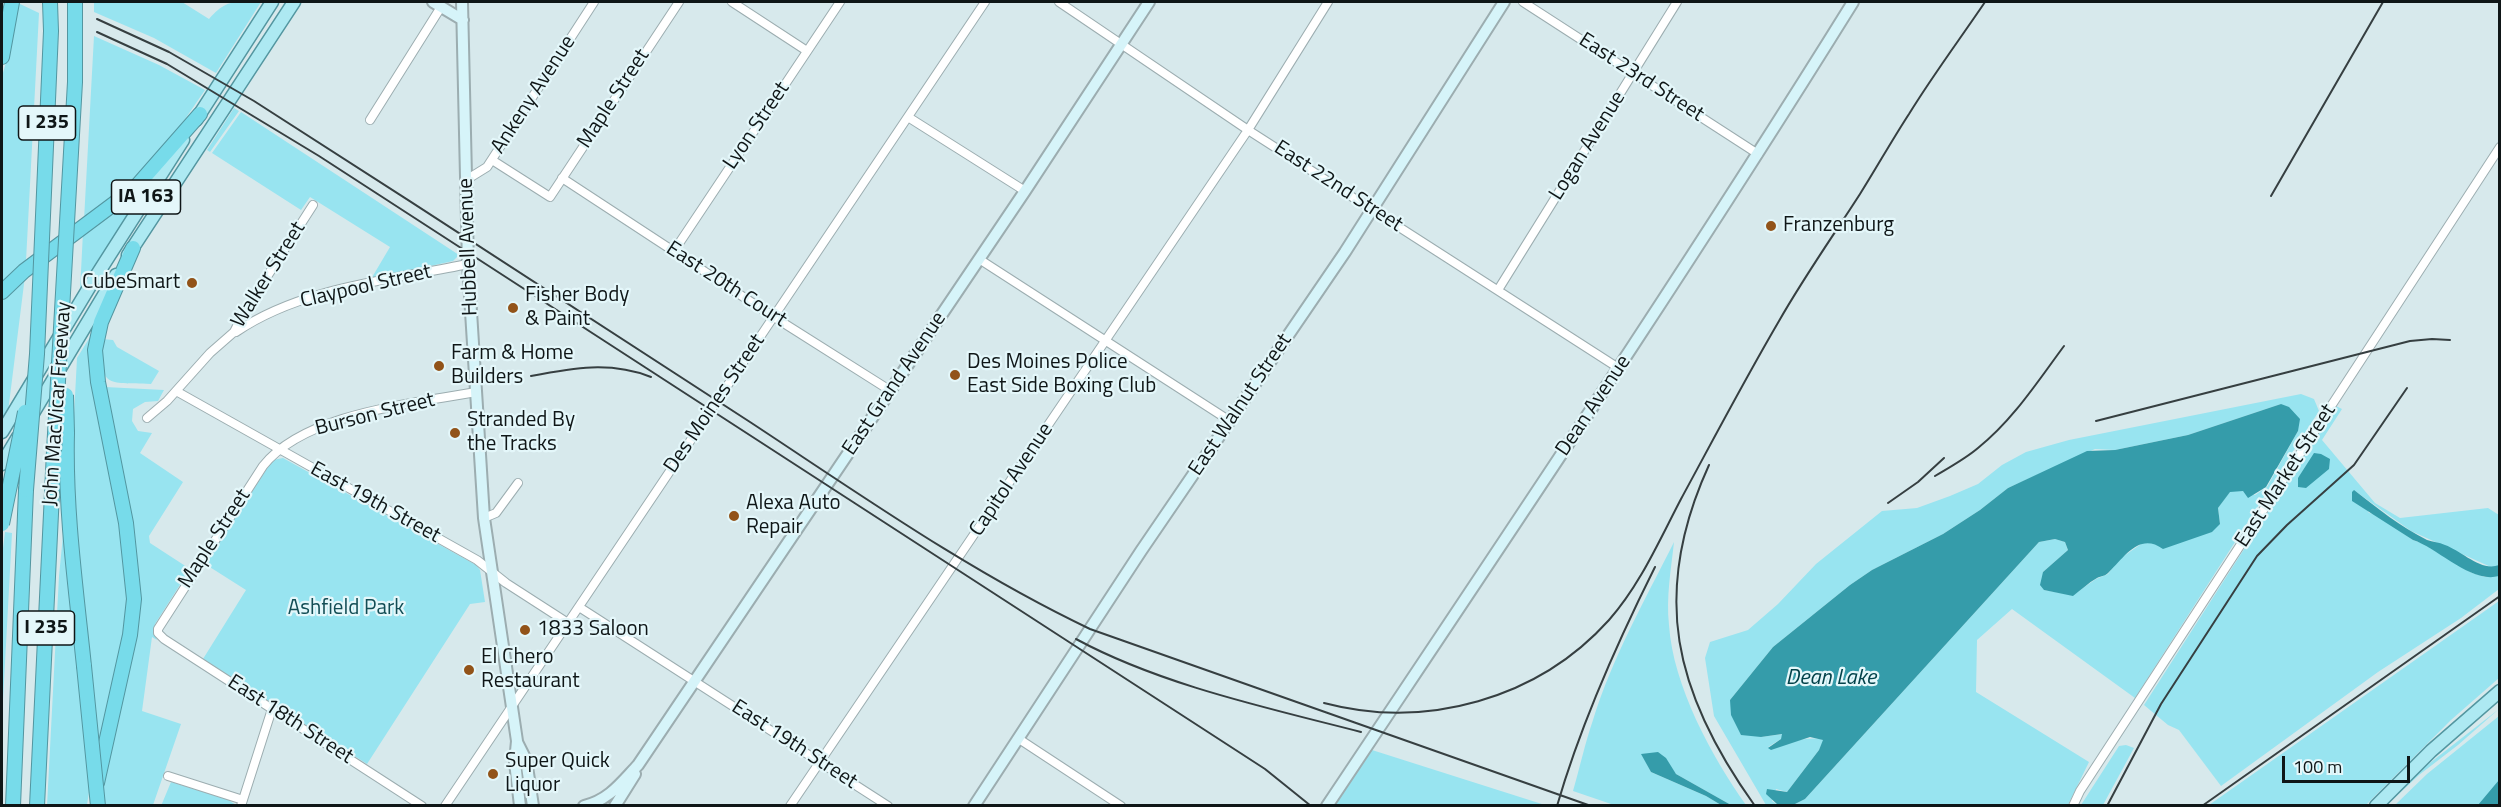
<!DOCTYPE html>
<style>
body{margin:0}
#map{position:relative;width:2501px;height:807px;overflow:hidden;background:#d7e9ec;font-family:"Titillium Web",sans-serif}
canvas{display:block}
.frame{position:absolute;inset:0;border:3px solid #0f1617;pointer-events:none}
.scale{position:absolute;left:2282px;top:756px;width:128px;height:27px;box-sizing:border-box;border:3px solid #0f1617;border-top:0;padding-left:8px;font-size:18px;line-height:21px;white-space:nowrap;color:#0f1617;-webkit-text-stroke:4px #e4f7fa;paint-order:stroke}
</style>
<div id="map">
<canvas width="2501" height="807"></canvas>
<div class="frame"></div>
<div class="scale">100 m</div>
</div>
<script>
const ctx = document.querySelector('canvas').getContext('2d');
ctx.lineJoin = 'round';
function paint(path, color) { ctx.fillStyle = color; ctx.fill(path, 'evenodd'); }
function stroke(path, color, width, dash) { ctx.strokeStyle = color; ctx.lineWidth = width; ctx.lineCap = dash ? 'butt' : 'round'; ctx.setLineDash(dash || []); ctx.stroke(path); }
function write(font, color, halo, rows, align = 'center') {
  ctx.font = font + ' "Titillium Web",sans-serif'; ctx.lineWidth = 4.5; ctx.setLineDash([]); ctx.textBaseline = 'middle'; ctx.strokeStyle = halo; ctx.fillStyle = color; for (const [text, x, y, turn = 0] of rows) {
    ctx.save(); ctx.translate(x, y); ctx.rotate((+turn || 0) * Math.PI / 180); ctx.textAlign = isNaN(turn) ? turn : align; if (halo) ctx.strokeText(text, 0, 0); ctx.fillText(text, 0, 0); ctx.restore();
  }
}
paint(new Path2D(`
 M 94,2 L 182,2 L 209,19 C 226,0 233,1 261,2 L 216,73 L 154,38 L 94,12 Z
 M 18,3 L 39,13 L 26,261 L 2,283 L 2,76 L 9,52 Z
 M 94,36 L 159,65 L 205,90 L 170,141 L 130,186 L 84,220 Z
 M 234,108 L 239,111 L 210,152 L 207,150 Z
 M 241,112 L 459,255 L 453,261 L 371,279 L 390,247 L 310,197 L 301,210 L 212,153 Z
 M 142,187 L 145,189 L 80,291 L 83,232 Z
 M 25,276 L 8,412 L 2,422 L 2,299 Z
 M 90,337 L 126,563 L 127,603 L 122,643 L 97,751 L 74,507 L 72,454 L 77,358 Z
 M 102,339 L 113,340 L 117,347 L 159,371 L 151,384 C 105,382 101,389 102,339 Z
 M 105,387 L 164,390 L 158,401 L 145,402 L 133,409 L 132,421 L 138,431 L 152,433 L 140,453 L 183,482 L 149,536 L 150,543 L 190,569 L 155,624 L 154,633 L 157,640 L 152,637 L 142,711 L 181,724 L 153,805 L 103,805 L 101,787 L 134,641 Z
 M 2301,394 L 2314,399 L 2319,411 L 2135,698 L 2012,609 L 1977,640 L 1976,692 L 2089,762 L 2068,805 L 1793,805 L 1805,799 L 2039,542 L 2055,539 L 2065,542 L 2068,550 L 2043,572 L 2044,590 L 2073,595 L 2096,579 L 2108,574 L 2118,560 L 2144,542 L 2154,543 L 2220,524 L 2218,508 L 2230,491 L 2243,491 L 2255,495 L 2267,487 L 2298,431 L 2281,404 L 2188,435 L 2115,450 L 2095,449 L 2008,488 L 1980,510 L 1943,534 L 1872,570 L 1850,585 L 1773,647 L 1730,700 L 1761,737 L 1783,734 L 1781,739 L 1768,747 C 1787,745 1805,735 1824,740 L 1819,750 L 1787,792 L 1776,789 L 1772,801 L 1778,805 L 1766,805 L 1714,716 L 1705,658 L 1710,642 L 1748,630 L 1778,604 L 1816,564 L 1882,511 L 1917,508 L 1950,496 L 1978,484 L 2002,465 L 2026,452 L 2069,440 Z
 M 2336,406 L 2342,409 L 2322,440 L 2375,503 L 2400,518 L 2488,508 L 2499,515 L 2499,565 L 2493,568 L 2411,531 L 2355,491 L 2369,513 L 2376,514 L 2413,540 L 2424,544 L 2470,572 L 2485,577 L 2499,576 L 2499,589 L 2461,618 L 2378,672 L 2221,786 L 2179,730 L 2168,725 L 2144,705 Z
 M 283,458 L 476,565 L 480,570 L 485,602 L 470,604 L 367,764 L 203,659 L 246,590 L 205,564 L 268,467 L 273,460 Z
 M 64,525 L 90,786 L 87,805 L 47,806 L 59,576 Z
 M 5,532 L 12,533 L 2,719 L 2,556 Z
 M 1674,542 C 1671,570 1666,597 1669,625 C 1673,686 1712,757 1746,805 L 1731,805 L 1676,774 C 1668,763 1655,753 1642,754 L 1651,772 L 1706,796 L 1721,805 L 1614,805 L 1573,791 C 1580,767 1585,743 1593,720 C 1612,658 1645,600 1674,542 Z
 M 2499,601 L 2499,678 L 2451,720 L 2366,805 L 2209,805 Z
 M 2499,709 L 2458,745 L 2419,775 L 2387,805 L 2384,806 L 2417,773 Z
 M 2499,716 L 2499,805 L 2394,806 L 2427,774 Z
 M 2126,745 L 2134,748 L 2103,805 L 2081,805 L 2119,746 Z
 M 1372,750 L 1545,805 L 1335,805 Z
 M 171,782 L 227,799 L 236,805 L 161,806 Z`), '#98e4f0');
paint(new Path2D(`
 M 2281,404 L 2289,407 L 2300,419 L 2298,431 L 2266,487 L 2248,498 L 2243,491 L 2230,492 L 2218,508 L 2220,524 L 2212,532 L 2163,549 C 2140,532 2125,556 2109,572 C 2106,576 2101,576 2097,578 C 2088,583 2081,590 2073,596 L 2044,590 L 2040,585 L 2043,572 L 2068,550 L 2065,542 L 2055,539 L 2039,542 L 1805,799 L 1793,805 L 1778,805 L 1766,794 L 1767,789 L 1787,792 L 1819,750 L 1823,740 L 1810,737 L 1771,750 L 1768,748 L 1781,739 L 1782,734 L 1761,737 L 1741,735 L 1731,715 L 1730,700 L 1773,647 L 1850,585 L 1872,570 L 1943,534 L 1980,510 L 2008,488 L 2087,451 L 2115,450 L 2188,435 Z
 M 2314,453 L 2321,454 L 2330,459 L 2329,469 L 2306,488 L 2298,487 L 2298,478 Z
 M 2354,490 C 2377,508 2401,527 2427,540 C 2433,542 2439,542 2445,545 C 2462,551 2481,572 2499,565 L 2499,576 C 2471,584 2438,548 2413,540 L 2352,501 L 2352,492 Z
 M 1658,752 L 1666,758 L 1676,774 L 1731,805 L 1721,805 L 1706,796 L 1651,772 L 1641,754 Z
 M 2499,780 L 2499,805 L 2478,805 Z`), '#359caa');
const street = new Path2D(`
 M 732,2 L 807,51
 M 1059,2 L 1248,130 L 1620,369
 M 1523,2 L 1758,154
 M 908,117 L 1025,191
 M 370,120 L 441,7
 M 492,160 L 550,197 L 679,2
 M 562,178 L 774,317 L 891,391
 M 466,180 L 487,167 L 594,2
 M 674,251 L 840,2
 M 979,259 L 1230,421
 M 1498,290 L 1677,2
 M 236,332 C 302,287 391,280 468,264
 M 176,391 L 477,560 L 506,583 L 568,623
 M 147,418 L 167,401 L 210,353 L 234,332 L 243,314 L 313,205
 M 484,518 L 496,513 L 518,483
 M 579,607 L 888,806
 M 1019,739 L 1121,806
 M 168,776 L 243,800
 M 241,806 L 272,709
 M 422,806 L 164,639 L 158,633 L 158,629 L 263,466 C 305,413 412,404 476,392
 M 445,806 L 985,2
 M 790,806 L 1248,130 L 1328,2
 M 2073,806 L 2080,791 L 2500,147`);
const secondary = new Path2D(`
 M 433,2 L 463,20
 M 462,2 L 468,264 L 484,518 L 517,741 L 515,762 L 520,806
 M 517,742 L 526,760 L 533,806
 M 584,806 C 609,800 621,783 638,765 L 1025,191 L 1149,2
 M 615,806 L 635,774
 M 974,806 L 1141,551 L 1345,252 L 1504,2
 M 1327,806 C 1505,539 1684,274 1853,2`);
const primary = new Path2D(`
 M 196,120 L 272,2
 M 128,255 L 294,2
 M 32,415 L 116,275
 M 2,432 L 93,281 L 183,140
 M 2,464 L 18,437
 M 2376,806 L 2431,751 L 2500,691`);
const highway = new Path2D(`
 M 2,57 L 12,2
 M 2,292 L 24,271 L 135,188 L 200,114
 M 67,433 C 65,511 76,589 84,666
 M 97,783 L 130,635 L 134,599 L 126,523 L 98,382 L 95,350 L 101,322 L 133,248
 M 13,806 L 26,490
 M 37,806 L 54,451`);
stroke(street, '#9cadb0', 10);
stroke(secondary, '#9cadb0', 14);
stroke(primary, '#5396a0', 15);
stroke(highway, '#5396a0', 16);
stroke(street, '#fff', 8);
stroke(secondary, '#d6f4f9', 10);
stroke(primary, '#ade9f2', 12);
stroke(highway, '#77dbea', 14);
stroke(new Path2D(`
 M 97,19 L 169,52 L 254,101 C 420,207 585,315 750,422 C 861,495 970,572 1090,629 L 1591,806
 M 97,32 L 167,64 L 319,156 L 1265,769 L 1311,806
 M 2271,196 L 2383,2
 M 531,376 C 573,368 610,361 651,377
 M 2096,421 L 2410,341 L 2432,339 L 2450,340
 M 1709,465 C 1650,594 1674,693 1755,806
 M 1935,476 C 1950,467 1965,459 1978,448 C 2013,420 2038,381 2064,346
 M 1888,503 L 1918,482 L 1944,458
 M 1076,639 C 1161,685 1268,708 1361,732
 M 1324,703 C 1426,730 1538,699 1609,620 C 1640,585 1659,541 1681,499 C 1713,440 1745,379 1779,321 C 1804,277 1833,236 1860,194 C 1877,167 1892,140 1909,114 C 1933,75 1960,39 1985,2
 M 1557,806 C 1581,723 1617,643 1655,567
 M 2107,806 L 2161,704 L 2257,556 L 2287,525 L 2354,465 L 2407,388
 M 2202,806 L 2500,596`), '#363f41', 2);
const highwayBridge = new Path2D(`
 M 66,395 L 67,433
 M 54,451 L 75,82 L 75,2
 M 26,490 L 37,354 L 51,31 L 50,2
 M 2,524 L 25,412
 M 84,666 L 98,806`);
stroke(highwayBridge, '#5396a0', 16, []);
stroke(highwayBridge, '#77dbea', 14);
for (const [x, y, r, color] of [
 [1771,226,6,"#925319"],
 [192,283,6,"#925319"],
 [513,308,6,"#925319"],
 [439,366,6,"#925319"],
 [955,375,6,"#925319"],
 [455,433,6,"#925319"],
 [734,516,6,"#925319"],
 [525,630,6,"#925319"],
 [469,670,6,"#925319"],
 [493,774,6,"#925319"]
]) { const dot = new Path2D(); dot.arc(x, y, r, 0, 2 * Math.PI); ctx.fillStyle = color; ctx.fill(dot); stroke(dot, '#e4f7fa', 2); }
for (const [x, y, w] of [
 [47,123,57],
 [146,197,69],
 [46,628,57]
]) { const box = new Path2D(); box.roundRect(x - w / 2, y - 17, w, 34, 4.5); ctx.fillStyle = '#e4f7fa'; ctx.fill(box); stroke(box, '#0f1617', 1.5); }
write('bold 20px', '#0f1617', null, [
 ["I 235",47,123],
 ["IA 163",146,197],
 ["I 235",46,628]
]);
write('21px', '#0f1617', '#e4f7fa', [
 ["East 23rd Street",1641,78,33],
 ["Ankeny Avenue",534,95,-57],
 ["Maple Street",614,99,-57],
 ["Lyon Street",757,126,-56],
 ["Logan Avenue",1588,146,-58],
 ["East 22nd Street",1338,187,33],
 ["Hubbell Avenue",469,247,-92],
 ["Walker Street",269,275,-58],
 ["East 20th Court",726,285,33],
 ["Claypool Street",366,287,-13],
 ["East Grand Avenue",895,384,-56],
 ["John MacVicar Freeway",58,404,-86],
 ["Des Moines Street",715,404,-56],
 ["East Walnut Street",1241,405,-56],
 ["Dean Avenue",1594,406,-56],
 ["Burson Street",375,415,-14],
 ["East Market Street",2286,476,-57],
 ["Capitol Avenue",1012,480,-56],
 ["East 19th Street",375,503,29],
 ["Maple Street",215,539,-57],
 ["East 18th Street",290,720,33],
 ["East 19th Street",794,745,33]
]);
write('21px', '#0f1617', '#e4f7fa', [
 ["Franzenburg",1783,226],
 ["CubeSmart",180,283,"right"],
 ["Fisher Body",525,296],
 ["& Paint",525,320],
 ["Farm & Home",451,354],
 ["Builders",451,378],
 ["Des Moines Police",967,363],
 ["East Side Boxing Club",967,387],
 ["Stranded By",467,421],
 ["the Tracks",467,445],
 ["Alexa Auto",746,504],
 ["Repair",746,528],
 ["1833 Saloon",537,630],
 ["El Chero",481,658],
 ["Restaurant",481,682],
 ["Super Quick",505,762],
 ["Liquor",505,786]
], 'left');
write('21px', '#124d55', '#e4f7fa', [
 ["Ashfield Park",346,609]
]);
write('italic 22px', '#02424a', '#e4f7fa', [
 ["Dean Lake",1831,679]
]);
</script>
